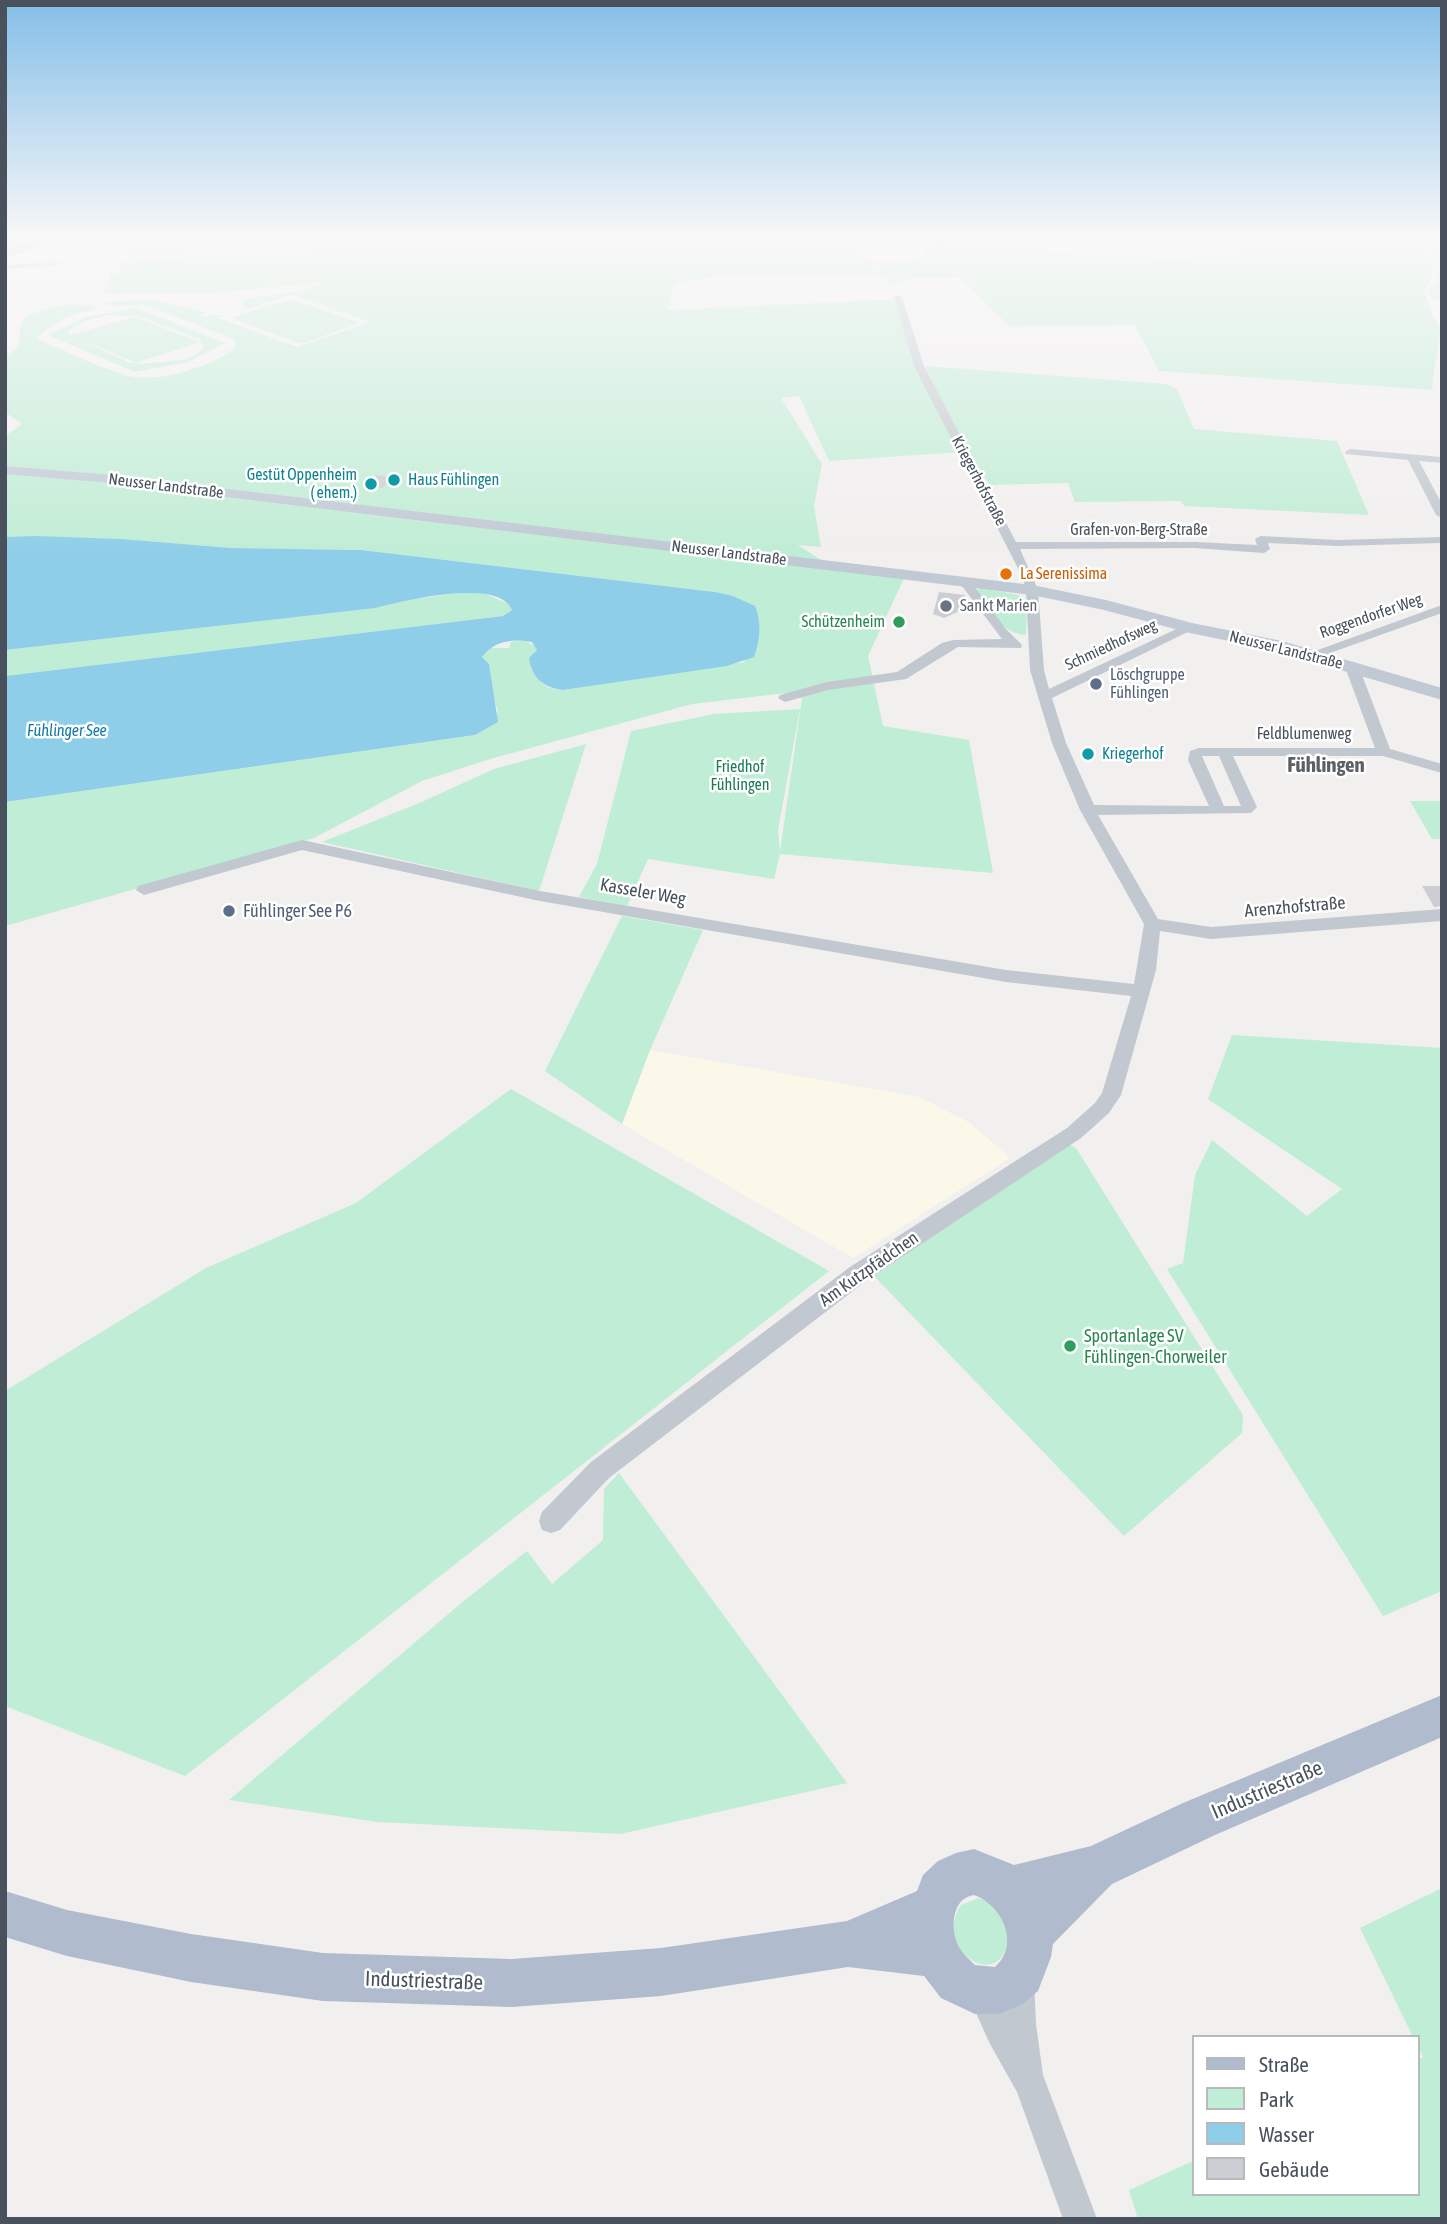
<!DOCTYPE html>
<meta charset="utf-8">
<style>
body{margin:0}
#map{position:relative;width:1447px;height:2224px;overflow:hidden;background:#f2efef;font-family:"Asap Condensed",sans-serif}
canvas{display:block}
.frame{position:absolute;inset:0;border:7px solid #48515c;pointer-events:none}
.legend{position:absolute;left:1192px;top:2035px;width:228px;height:161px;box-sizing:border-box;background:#fff;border:2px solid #b6b9be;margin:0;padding:9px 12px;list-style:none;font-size:21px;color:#48515c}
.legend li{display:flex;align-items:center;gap:14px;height:35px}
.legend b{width:35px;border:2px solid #b6b9be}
</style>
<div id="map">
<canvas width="1447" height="2224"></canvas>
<div class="frame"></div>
<ul class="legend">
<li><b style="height:9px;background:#b0bccd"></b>Straße</li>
<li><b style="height:19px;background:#c0edd5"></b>Park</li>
<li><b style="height:19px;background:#8fcee8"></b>Wasser</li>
<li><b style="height:19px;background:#ccced4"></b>Gebäude</li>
</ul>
</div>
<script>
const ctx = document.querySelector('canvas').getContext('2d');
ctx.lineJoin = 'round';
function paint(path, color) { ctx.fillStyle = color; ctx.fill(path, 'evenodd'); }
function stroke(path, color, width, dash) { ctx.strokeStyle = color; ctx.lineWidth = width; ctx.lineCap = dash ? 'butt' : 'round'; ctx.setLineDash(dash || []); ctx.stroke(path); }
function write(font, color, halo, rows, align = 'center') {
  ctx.font = font + ' "Asap Condensed",sans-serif'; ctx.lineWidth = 5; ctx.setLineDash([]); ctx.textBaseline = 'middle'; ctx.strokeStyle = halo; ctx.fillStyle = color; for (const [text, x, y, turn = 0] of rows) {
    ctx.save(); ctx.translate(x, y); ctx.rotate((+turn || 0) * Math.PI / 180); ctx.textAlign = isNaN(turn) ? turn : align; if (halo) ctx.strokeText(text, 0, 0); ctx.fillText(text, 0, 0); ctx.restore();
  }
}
paint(new Path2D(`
 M 650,1050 L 919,1097 L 970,1123 L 1010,1158 L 853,1258 L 622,1124 Z`), '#fbf8ea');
paint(new Path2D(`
 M 133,240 L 408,240 L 127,258 Z`), '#e3e1e1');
paint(new Path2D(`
 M 436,240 L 694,240 L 694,243 L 722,243 L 723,240 L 845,240 L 881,272 L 872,262 L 916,261 L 936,240 L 1048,240 L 1049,252 L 1190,259 L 1187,249 L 1238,251 L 1236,244 L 1338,245 L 1336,240 L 1442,240 L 1442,301 L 1432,300 L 1428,289 L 1436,282 C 1436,271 1434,257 1423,253 L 1434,269 L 1431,280 L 1424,288 L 1433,317 L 1441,329 L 1432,385 L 1433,390 L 1159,371 L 1135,325 L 1009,326 L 959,277 L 908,279 L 894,286 L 882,277 L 724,275 L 675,284 L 668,310 L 898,299 L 911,348 L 963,452 L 829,461 L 799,396 L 781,398 L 822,464 L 814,506 L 821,547 L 798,545 L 832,567 L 906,574 L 868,656 L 883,726 L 969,740 L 993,873 L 780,854 L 774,879 L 648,859 L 627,906 L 579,897 L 597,864 L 631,731 L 714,714 L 800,709 L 778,830 L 780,851 L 803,691 L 692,704 L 490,759 L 422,781 L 314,838 L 5,926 L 5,802 L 475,735 L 498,712 L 482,657 L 491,648 L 509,648 L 511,642 L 522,640 L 536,646 L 542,683 L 549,688 L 563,690 L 745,662 L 715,592 L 361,550 L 231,548 L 122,539 L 5,537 L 5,436 L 22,424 L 5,412 L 5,357 L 19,346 L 20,328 L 24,317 C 49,308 74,299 100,308 C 74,314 56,318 37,339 C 67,351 97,367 128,376 C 155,384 214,366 235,348 L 234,339 L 146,305 L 111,306 L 100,302 L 155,300 L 207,313 L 200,315 L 203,317 L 214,314 L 224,316 L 218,318 L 297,347 L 371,322 L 292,295 L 247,309 L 242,300 C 267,293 299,296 320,283 L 215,293 L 103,294 L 111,274 L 118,273 L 122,261 Z
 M 291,299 L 360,323 L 301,344 L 231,318 Z
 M 136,308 L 225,343 L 188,362 L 135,372 L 48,335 L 85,317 ZM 108,315 L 141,317 L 199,339 L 204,347 L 197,354 L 182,360 L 140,364 L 128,362 L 69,334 L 69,330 L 82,322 Z
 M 134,317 L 200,342 L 136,363 L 71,335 Z
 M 925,366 L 1167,384 L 1177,389 L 1194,429 L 1337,441 L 1369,515 L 1184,506 L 1181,501 L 1075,502 L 1068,483 L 989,485 L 943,407 Z
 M 981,588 L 1019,595 L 1024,605 L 1027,605 L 1026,635 C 1000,633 991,611 977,590 Z
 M 466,592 L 485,594 L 509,604 L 512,610 L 503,616 L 5,676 L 5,650 L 376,608 L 400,601 Z
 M 586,744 L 539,891 L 322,842 L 424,801 L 494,769 Z
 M 1410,801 L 1442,801 L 1442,839 L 1432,839 Z
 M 622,916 L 703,930 L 650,1050 L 622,1124 L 545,1071 Z
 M 1232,1035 L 1442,1048 L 1442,1591 L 1383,1616 L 1167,1269 L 1183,1263 L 1195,1175 L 1212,1140 L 1307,1216 L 1342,1189 L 1208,1099 Z
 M 511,1089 L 829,1271 L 185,1776 L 5,1706 L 5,1391 L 206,1268 L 356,1203 Z
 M 1068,1144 L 1076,1148 L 1243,1415 L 1242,1433 L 1124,1536 L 874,1276 Z
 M 619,1473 L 847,1783 L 620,1834 L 378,1822 L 229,1800 L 465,1600 L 527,1551 L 552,1584 L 603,1540 L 604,1489 Z
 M 1442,1888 L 1442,2219 L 1138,2219 L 1129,2190 L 1193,2161 L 1193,2194 L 1417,2194 L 1417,2060 L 1423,2057 L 1417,2044 L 1417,2037 L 1413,2037 L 1360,1928 Z
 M 978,1898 C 994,1903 998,1910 1005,1923 C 1008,1930 1009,1937 1007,1945 C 996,1990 933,1949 961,1905 Z`), '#c0edd5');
paint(new Path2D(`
 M 34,536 L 122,539 L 231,548 L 361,550 L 715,592 L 733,596 L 755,606 C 762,622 760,641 754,657 L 727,666 L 563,690 C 544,688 532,678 529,658 L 537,650 L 532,642 C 513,638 494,641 482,657 L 489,664 L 498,722 L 475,735 L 5,802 L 5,676 L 503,616 L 512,610 C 499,577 402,601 376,608 L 5,650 L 5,537 Z`), '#8fcee8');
paint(new Path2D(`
 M 376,475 L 394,477 L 382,488 L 364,486 Z
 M 939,592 L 965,595 L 962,610 L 944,618 L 933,614 Z
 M 1422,886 L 1442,886 L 1442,906 L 1434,907 Z`), '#ccced4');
paint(new Path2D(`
 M 940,240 L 949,240 L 931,255 L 925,255 L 925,251 Z
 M 1150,240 L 1158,240 L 1148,248 L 1092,244 L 1096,242 L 1146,244 Z
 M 59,262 L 56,266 L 5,269 L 5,265 Z
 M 898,295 L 902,297 L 924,366 L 1016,542 L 1195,542 L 1257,545 L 1255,539 L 1261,536 L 1337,540 L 1442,537 L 1442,543 L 1337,546 L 1268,543 L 1270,549 L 1264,553 L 1195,548 L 1020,549 L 1038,590 L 1044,670 L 1049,689 L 1185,625 L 1190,624 L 1196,628 L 1052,698 L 1066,743 L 1094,805 L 1209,806 L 1188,760 L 1190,751 L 1199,748 L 1375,748 L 1345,667 L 1352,663 L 1359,667 L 1390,749 L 1442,764 L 1442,773 L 1383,756 L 1233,756 L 1257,807 L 1251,813 L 1098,815 L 1158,919 L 1211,927 L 1442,909 L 1442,921 L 1211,939 L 1160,931 L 1156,970 L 1121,1095 L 1109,1113 L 1081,1138 L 866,1281 L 609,1478 L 560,1530 L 551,1533 L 542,1530 L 539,1521 L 542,1512 L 591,1462 L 850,1267 L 1067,1128 L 1095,1103 L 1102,1093 L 1131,996 L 1006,982 L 540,901 L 302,850 L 144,895 L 136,890 L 138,886 L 302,840 L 540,891 L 1006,970 L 1134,984 L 1144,924 L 1080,810 L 1052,743 L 1030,670 L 1026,590 L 1022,576 L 914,366 L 894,297 ZM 1202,756 L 1219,756 L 1241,806 L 1224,806 Z
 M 1350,449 L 1442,457 L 1442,463 L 1419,461 L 1442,504 L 1442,518 L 1436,515 L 1408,460 L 1346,454 L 1345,452 Z
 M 965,578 L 969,579 L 1005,628 L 1022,645 L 1021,648 L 958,647 L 906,679 L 828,690 L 785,702 L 778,698 L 780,695 L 827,682 L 897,672 L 942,643 L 953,640 L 1002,639 L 959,582 Z
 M 1442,605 L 1442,613 L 1316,658 L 1306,658 L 1304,655 Z
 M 1019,1965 L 1030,1969 L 1034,1980 L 1036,2024 L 1043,2075 L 1097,2219 L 1063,2219 L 1017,2092 L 990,2044 L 967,1993 L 972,1982 L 983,1977 L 994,1982 L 1004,2004 L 1004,1980 L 1008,1969 Z`), '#c1c8d0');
paint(new Path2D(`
 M 25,240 L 39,242 L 5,249 L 5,243 Z
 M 5,466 L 111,475 L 1032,585 L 1106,600 L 1192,623 L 1282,641 L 1442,688 L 1442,700 L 1273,650 L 1190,633 L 1104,610 L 1032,595 L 111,483 L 5,474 Z`), '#c1c9d5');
paint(new Path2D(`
 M 39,240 L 58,240 L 5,258 L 5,250 Z
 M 1442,1695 L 1442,1737 L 1215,1835 L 1112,1884 L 1053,1944 L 1051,1957 L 1038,1991 L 1023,2004 L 999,2014 L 975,2014 L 941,1998 L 924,1976 L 848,1967 L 661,1996 L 512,2007 L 323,2001 L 191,1982 L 67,1956 L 5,1937 L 5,1891 L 67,1910 L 191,1934 L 323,1953 L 512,1959 L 661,1948 L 847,1921 L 917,1891 L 923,1875 L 938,1861 L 956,1853 L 974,1849 L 1014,1865 L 1091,1846 L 1183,1803 ZM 974,1895 C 1002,1905 1021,1944 995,1967 L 975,1965 C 969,1959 963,1954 959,1947 C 950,1930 951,1898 974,1895 Z`), '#b0bccd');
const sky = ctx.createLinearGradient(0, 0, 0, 552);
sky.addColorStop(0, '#84bee8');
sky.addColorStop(0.43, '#f9f8f8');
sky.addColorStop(1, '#f9f8f800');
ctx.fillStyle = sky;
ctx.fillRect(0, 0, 1447, 552);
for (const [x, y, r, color] of [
 [394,480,7,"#0f9aa8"],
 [371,484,7,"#0f9aa8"],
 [1006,574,7,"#e8710a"],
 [946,606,7,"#6b7280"],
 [899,622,7,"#2e9e5b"],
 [1096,684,7,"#5c6f8a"],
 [1088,754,7,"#0f9aa8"],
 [229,911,7,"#5c6f8a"],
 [1070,1346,7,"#2e9e5b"]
]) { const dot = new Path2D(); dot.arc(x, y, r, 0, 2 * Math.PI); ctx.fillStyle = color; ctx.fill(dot); stroke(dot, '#fff', 2.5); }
write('16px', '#0d838f', '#fff', [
 ["Gestüt Oppenheim",357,475,"right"],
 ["( ehem.)",357,493,"right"],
 ["Haus Fühlingen",408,480],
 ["Kriegerhof",1102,754]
], 'left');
write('16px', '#48515c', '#fff', [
 ["Kriegerhofstraße",979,481,62],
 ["Neusser Landstraße",166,486,7],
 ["Grafen-von-Berg-Straße",1139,530],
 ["Neusser Landstraße",729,553,7],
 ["Roggendorfer Weg",1371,616,-19],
 ["Schmiedhofsweg",1111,645,-25],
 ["Neusser Landstraße",1286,650,14],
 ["Feldblumenweg",1304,734]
]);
write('16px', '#c56008', '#fff', [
 ["La Serenissima",1020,574]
], 'left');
write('16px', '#5b616d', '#fff', [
 ["Sankt Marien",960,606]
], 'left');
write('16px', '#27864d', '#fff', [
 ["Schützenheim",885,622]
], 'right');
write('16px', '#4e5e75', '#fff', [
 ["Löschgruppe",1110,675],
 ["Fühlingen",1110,693]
], 'left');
write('italic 16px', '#1479a3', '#fff', [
 ["Fühlinger See",67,731]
]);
write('16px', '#1c7a53', '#fff', [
 ["Friedhof",740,767],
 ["Fühlingen",740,785]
]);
write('18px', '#48515c', '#fff', [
 ["Kasseler Weg",643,892,10],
 ["Arenzhofstraße",1295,907,-5],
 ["Am Kutzpfädchen",869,1269,-35]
]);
write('18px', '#4e5e75', '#fff', [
 ["Fühlinger See P6",243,911]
], 'left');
write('18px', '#27864d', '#fff', [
 ["Sportanlage SV",1084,1336],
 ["Fühlingen-Chorweiler",1084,1357]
], 'left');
write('bold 21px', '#5c5f64', '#fff', [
 ["Fühlingen",1326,765]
]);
write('21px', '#48515c', '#fff', [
 ["Industriestraße",1267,1790,-23],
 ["Industriestraße",424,1981,2]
]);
</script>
